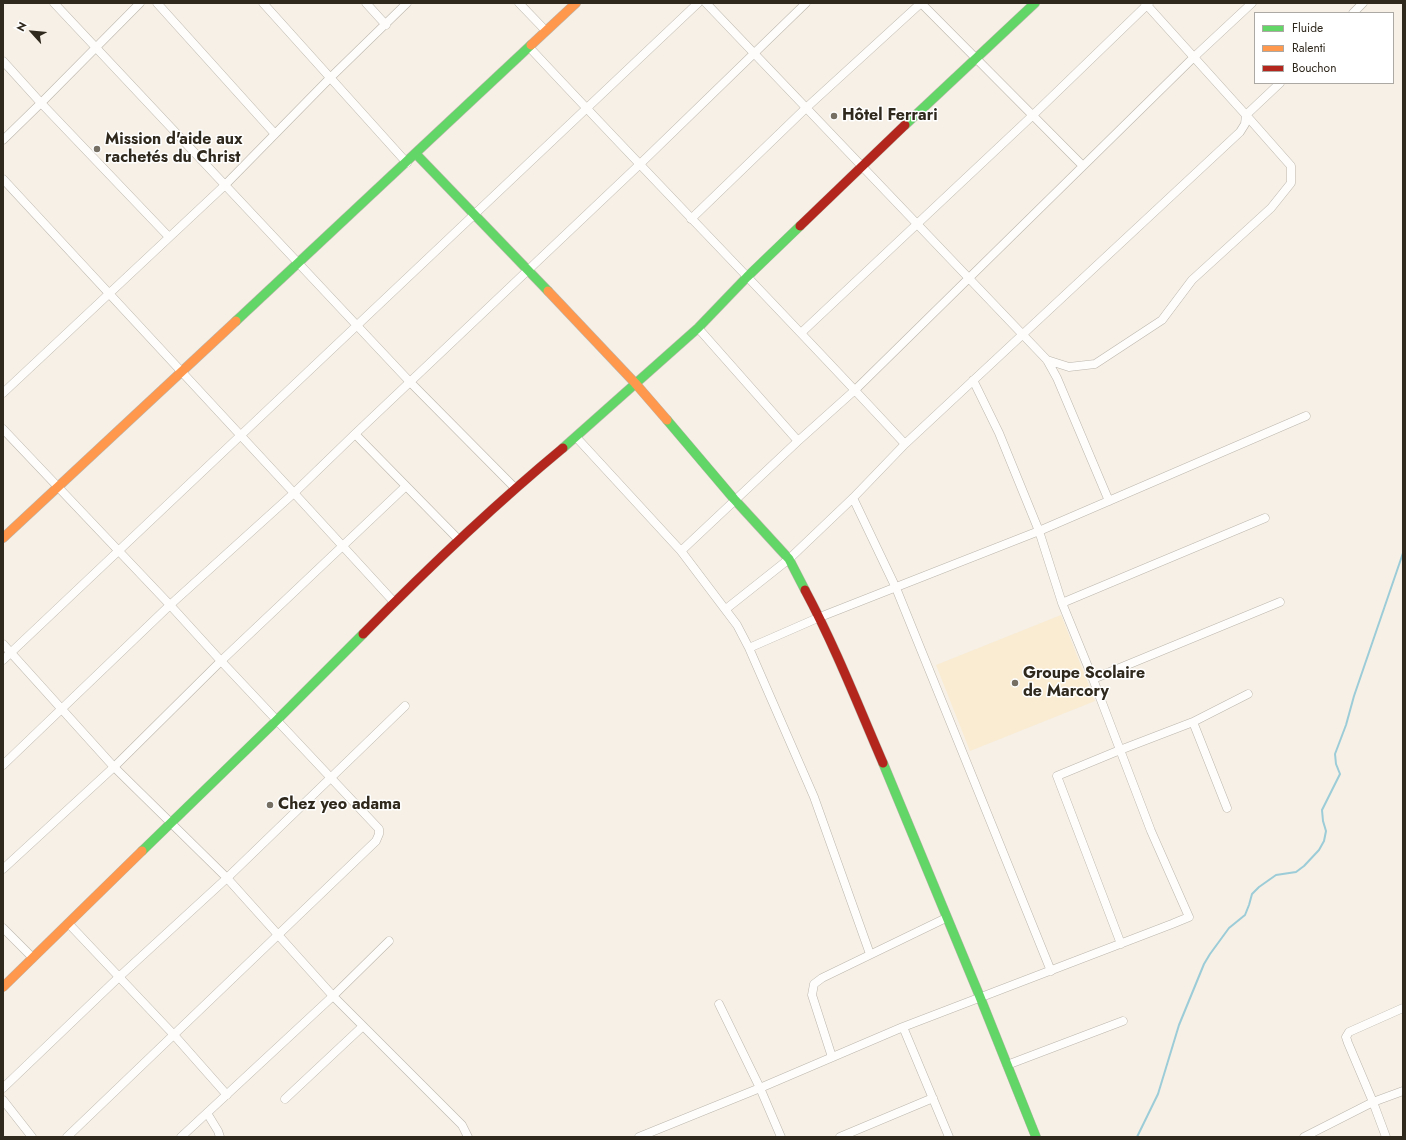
<!DOCTYPE html>
<meta charset="utf-8">
<style>
body{margin:0}
#map{position:relative;width:1406px;height:1140px;overflow:hidden;background:#f6f0e6;font-family:Jost,sans-serif}
canvas{display:block}
.frame{position:absolute;inset:0;border:4px solid #2f281d;pointer-events:none}
.legend{position:absolute;left:1254px;top:12px;width:140px;height:72px;box-sizing:border-box;background:#fff;border:1px solid #aca9a5;margin:0;padding:5px 7px;list-style:none;font-size:12px;color:#2f281d}
.legend li{display:flex;align-items:center;gap:8px;height:20px}
.legend b{width:20px;border:1px solid #aca9a5}
.north{position:absolute;left:12px;top:12px;width:40px;height:40px;-webkit-text-stroke:3px #fff;paint-order:stroke;rotate:297deg;font-size:11px;font-weight:700;line-height:16px;text-align:center;color:#2f281d}
.north::after{content:'';display:block;margin:auto;width:14px;height:18px;background:#2f281d;clip-path:polygon(50% 0,100% 100%,50% 72%,0 100%)}
</style>
<div id="map">
<canvas width="1406" height="1140"></canvas>
<div class="frame"></div>
<ul class="legend">
<li><b style="height:5px;background:#63d668"></b>Fluide</li>
<li><b style="height:5px;background:#ff974d"></b>Ralenti</li>
<li><b style="height:5px;background:#b3261e"></b>Bouchon</li>
</ul>
<div class="north">N</div>
</div>
<script>
const ctx = document.querySelector('canvas').getContext('2d');
ctx.lineJoin = 'round';
function paint(path, color) { ctx.fillStyle = color; ctx.fill(path, 'evenodd'); }
function stroke(path, color, width, dash) { ctx.strokeStyle = color; ctx.lineWidth = width; ctx.lineCap = dash ? 'butt' : 'round'; ctx.setLineDash(dash || []); ctx.stroke(path); }
function write(font, color, halo, rows, align = 'center') {
  ctx.font = font + ' Jost,sans-serif'; ctx.lineWidth = 3; ctx.setLineDash([]); ctx.textBaseline = 'middle'; ctx.strokeStyle = halo; ctx.fillStyle = color; for (const [text, x, y, turn = 0] of rows) {
    ctx.save(); ctx.translate(x, y); ctx.rotate((+turn || 0) * Math.PI / 180); ctx.textAlign = isNaN(turn) ? turn : align; if (halo) ctx.strokeText(text, 0, 0); ctx.fillText(text, 0, 0); ctx.restore();
  }
}
paint(new Path2D(`
 M 1061,615 L 1095,701 L 970,751 L 936,665 Z`), '#faecd2');
stroke(new Path2D(`
 M 1137,1137 L 1158,1094 L 1179,1025 L 1204,964 L 1210,954 L 1229,928 L 1245,915 L 1249,905 L 1252,894 L 1259,887 L 1276,875 L 1296,872 L 1304,866 L 1319,850 L 1324,841 L 1326,831 L 1323,821 L 1322,810 L 1340,774 L 1336,764 L 1335,754 L 1346,725 L 1354,696 L 1403,553`), '#9cccd7', 2);
const street = new Path2D(`
 M 54,3 L 410,382 L 515,488
 M 157,3 L 275,134
 M 263,3 L 407,163
 M 366,3 L 386,25
 M 519,3 L 545,30
 M 706,3 L 1047,360 L 1057,378 L 1109,501
 M 921,3 L 1083,166
 M 1353,13 L 1363,3
 M 529,47 C 653,180 781,310 905,444
 M 3,61 L 41,103 L 169,237
 M 3,140 L 41,103 L 140,3
 M 3,179 L 294,493 L 394,602
 M 691,219 L 806,108 L 921,3
 M 698,328 L 798,441
 M 801,333 L 1032,116 L 1149,3
 M 1047,360 L 1069,367 L 1095,364 L 1162,320 L 1192,280 L 1271,208 L 1291,183 L 1291,166 L 1246,115 L 1145,3
 M 3,393 L 224,186 L 330,78 L 407,3
 M 3,429 L 170,605 L 221,661 L 379,829 L 379,834 L 376,841 L 67,1137
 M 355,434 L 459,540
 M 576,437 L 681,551 L 737,625 L 749,648 L 814,797 L 870,954
 M 853,498 L 896,588 L 1051,971
 M 681,551 L 798,441 L 855,390 L 1194,57 L 1252,3
 M 1062,603 L 1265,518
 M 726,609 L 789,559 L 853,498 L 905,444 L 1240,132 L 1245,124 L 1246,115 L 1280,83
 M 3,644 L 114,767 L 227,878 L 333,996 L 462,1125 L 468,1137
 M 749,648 L 820,617 L 1039,531 L 1306,416
 M 3,660 L 698,3
 M 1093,679 L 1280,602
 M 1193,722 L 1227,808
 M 3,765 L 170,605 L 294,493 L 355,434 L 639,165 L 806,3
 M 3,869 L 114,767 L 221,661 L 406,486
 M 69,924 L 174,1035 L 227,1095
 M 3,928 L 33,958
 M 1121,944 L 1057,776 L 1120,750 L 1193,722 L 1248,694
 M 719,1004 L 760,1088 L 781,1137
 M 903,1027 L 949,1137
 M 832,1057 L 812,995 L 814,984 L 822,978 L 946,918
 M 1007,1065 L 1123,1021
 M 3,1088 L 119,977 L 227,878 L 405,706
 M 285,1099 L 363,1026
 M 3,1100 L 32,1137
 M 207,1113 L 218,1131 L 220,1137
 M 181,1137 L 333,996 L 389,941
 M 639,1137 L 760,1088 L 903,1027 L 1172,924 L 1189,917 L 1151,831 L 1093,679 L 1062,603 L 1039,531 L 999,433 L 973,380
 M 840,1137 L 933,1098
 M 1304,1137 L 1373,1102 L 1403,1091
 M 1386,1137 L 1373,1102 L 1348,1043 L 1346,1037 L 1349,1032 L 1403,1008`);
const fast = new Path2D(`
 M 905,125 L 1035,3
 M 416,154 L 548,291
 M 236,321 L 531,45
 M 667,420 L 734,499 L 789,559 L 805,590
 M 563,448 L 698,328 L 747,277 L 800,226
 M 883,763 L 980,997 L 1036,1137
 M 142,851 L 277,720 L 363,634`);
const slow = new Path2D(`
 M 531,45 L 576,3
 M 548,291 L 635,383 L 667,420
 M 3,538 L 236,321
 M 3,987 L 142,851`);
const jam = new Path2D(`
 M 800,226 L 905,125
 M 805,590 C 835,646 858,705 883,763
 M 363,634 C 427,569 493,506 563,448`);
stroke(street, '#bbb5ac', 9);
stroke(fast, '#bbb5ac', 10);
stroke(slow, '#bbb5ac', 10);
stroke(jam, '#bbb5ac', 10);
stroke(street, '#fefdfb', 8);
stroke(fast, '#63d668', 9);
stroke(slow, '#ff974d', 9);
stroke(jam, '#b3261e', 9);
for (const [x, y, r, color] of [
 [834,116,4,"#756e63"],
 [97,149,4,"#756e63"],
 [1015,683,4,"#756e63"],
 [270,805,4,"#756e63"]
]) { const dot = new Path2D(); dot.arc(x, y, r, 0, 2 * Math.PI); ctx.fillStyle = color; ctx.fill(dot); stroke(dot, '#fff', 1.5); }
write('bold 16px', '#2f281d', '#fff', [
 ["Hôtel Ferrari",842,116],
 ["Mission d'aide aux",105,140],
 ["rachetés du Christ",105,158],
 ["Groupe Scolaire",1023,674],
 ["de Marcory",1023,692],
 ["Chez yeo adama",278,805]
], 'left');
</script>
